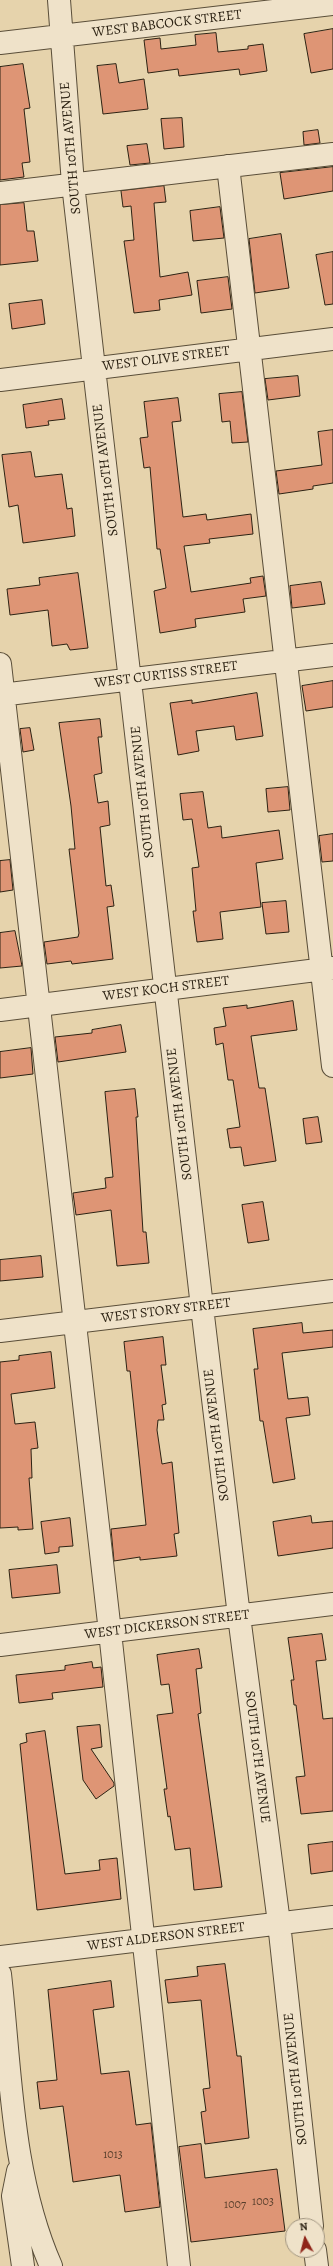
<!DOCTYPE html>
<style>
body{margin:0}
#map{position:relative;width:333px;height:2266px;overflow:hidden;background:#e6d3ac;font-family:Alegreya,serif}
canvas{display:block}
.north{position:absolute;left:285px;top:2218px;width:40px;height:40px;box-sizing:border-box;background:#efe2c9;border:1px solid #a19580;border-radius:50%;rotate:353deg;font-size:11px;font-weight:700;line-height:16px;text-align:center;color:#2c2213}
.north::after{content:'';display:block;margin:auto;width:14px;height:18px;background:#8f2418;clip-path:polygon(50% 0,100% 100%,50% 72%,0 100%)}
</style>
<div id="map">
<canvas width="333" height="2266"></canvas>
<div class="north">N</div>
</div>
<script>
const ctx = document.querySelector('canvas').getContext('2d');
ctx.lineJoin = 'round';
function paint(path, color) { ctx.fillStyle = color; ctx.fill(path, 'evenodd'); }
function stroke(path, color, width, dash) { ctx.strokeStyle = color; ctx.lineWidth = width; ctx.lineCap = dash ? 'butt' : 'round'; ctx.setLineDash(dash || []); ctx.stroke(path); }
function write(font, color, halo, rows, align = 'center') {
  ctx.font = font + ' Alegreya,serif'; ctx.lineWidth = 3; ctx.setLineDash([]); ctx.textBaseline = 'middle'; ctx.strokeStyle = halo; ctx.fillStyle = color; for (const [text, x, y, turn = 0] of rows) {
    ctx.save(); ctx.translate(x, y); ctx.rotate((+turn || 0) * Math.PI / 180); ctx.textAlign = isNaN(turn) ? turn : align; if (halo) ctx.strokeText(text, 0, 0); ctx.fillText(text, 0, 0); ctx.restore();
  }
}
const building = new Path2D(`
 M 333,29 L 333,69 L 311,73 L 304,34 Z
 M 216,33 L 218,52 L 248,49 L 248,46 L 263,44 L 267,71 L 240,75 L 239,69 L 179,76 L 178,69 L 148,73 L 144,40 L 160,38 L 161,49 L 196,45 L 195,35 Z
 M 23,64 L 30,108 L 24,109 L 30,162 L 22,163 L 24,177 L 0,180 L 0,67 Z
 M 116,64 L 119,83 L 144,79 L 148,109 L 103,114 L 97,66 Z
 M 182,118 L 184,147 L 164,149 L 161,119 Z
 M 318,130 L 320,143 L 304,145 L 303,132 Z
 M 147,144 L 150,163 L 130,165 L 127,146 Z
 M 333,167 L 333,191 L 284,199 L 280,173 Z
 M 164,186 L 166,202 L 154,203 L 160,277 L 188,272 L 192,295 L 159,300 L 160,310 L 134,313 L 124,241 L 134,240 L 131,206 L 123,207 L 121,191 Z
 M 24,203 L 27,231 L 34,231 L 38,261 L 0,265 L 0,205 Z
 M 220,207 L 224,238 L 193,241 L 190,211 Z
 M 281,234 L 289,288 L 255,293 L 249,239 Z
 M 333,252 L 333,304 L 325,305 L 316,255 Z
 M 228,277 L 232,309 L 201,313 L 197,281 Z
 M 42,300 L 45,324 L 12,329 L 9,304 Z
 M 298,376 L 300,396 L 268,400 L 265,379 Z
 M 242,392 L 248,442 L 232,443 L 230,421 L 222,422 L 219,394 Z
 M 178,398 L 181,421 L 172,422 L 183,517 L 206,514 L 207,520 L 251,514 L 253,534 L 209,539 L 210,543 L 184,546 L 191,592 L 251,583 L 250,578 L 263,576 L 266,596 L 243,599 L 245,612 L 195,619 L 196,627 L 160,633 L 154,591 L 166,588 L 160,549 L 157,549 L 150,467 L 144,468 L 140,438 L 148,437 L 144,402 Z
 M 62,399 L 65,419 L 48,421 L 49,425 L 26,428 L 23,405 Z
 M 333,430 L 333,483 L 313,486 L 313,489 L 279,494 L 276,471 L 322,465 L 318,432 Z
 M 31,452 L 35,477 L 62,474 L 67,509 L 72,508 L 75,536 L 23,543 L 18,505 L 9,507 L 2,455 Z
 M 78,573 L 88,648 L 70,650 L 67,644 L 52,646 L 48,610 L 10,615 L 7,589 L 40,585 L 39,578 Z
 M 321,582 L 325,604 L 292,608 L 290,586 Z
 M 333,681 L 333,707 L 306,711 L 302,686 Z
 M 257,693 L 263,736 L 236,740 L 234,726 L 196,731 L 199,751 L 178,755 L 170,703 L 192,700 L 192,703 Z
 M 100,719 L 102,737 L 98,737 L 102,773 L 94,775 L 98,803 L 108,801 L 110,825 L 100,827 L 106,886 L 111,885 L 114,906 L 107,907 L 113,959 L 72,964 L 71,961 L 47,964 L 44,942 L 78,937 L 79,933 L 69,849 L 75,849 L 71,806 L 59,723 Z
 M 30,728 L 34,750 L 23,752 L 20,729 Z
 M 288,787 L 290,810 L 268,812 L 266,789 Z
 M 203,792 L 208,828 L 221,826 L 222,838 L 279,830 L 283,859 L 256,863 L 261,907 L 220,912 L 223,939 L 197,942 L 193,911 L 196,911 L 192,868 L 199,867 L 192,819 L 183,820 L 180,794 Z
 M 333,834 L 333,861 L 322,862 L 319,836 Z
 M 10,860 L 13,890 L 0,892 L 0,861 Z
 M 286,901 L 289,932 L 266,934 L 262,903 Z
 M 15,931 L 22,966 L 0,968 L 0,933 Z
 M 293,1001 L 297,1030 L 251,1036 L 259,1088 L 265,1088 L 276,1161 L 244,1166 L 241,1147 L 230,1148 L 227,1129 L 240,1127 L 233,1080 L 228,1080 L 223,1043 L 216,1045 L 214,1028 L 226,1026 L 223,1008 L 247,1005 L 247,1008 Z
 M 121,1025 L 126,1052 L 58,1062 L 55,1037 L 92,1033 L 92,1030 Z
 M 31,1048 L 33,1074 L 0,1078 L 0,1052 Z
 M 135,1089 L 138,1117 L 136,1117 L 143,1232 L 146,1232 L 149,1263 L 117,1266 L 111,1210 L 76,1215 L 73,1193 L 106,1188 L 105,1178 L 113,1177 L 105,1092 Z
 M 318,1117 L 322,1142 L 306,1144 L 303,1119 Z
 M 263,1202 L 269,1240 L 248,1243 L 242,1205 Z
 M 41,1256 L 43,1277 L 0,1281 L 0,1260 Z
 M 302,1323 L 303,1333 L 333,1330 L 333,1347 L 282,1353 L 288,1399 L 308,1397 L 310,1415 L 286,1418 L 295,1479 L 273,1483 L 263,1421 L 260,1421 L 254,1369 L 258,1369 L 253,1329 Z
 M 163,1337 L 166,1365 L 161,1365 L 166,1404 L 162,1405 L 164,1420 L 158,1420 L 157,1430 L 162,1464 L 172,1462 L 179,1533 L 174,1534 L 177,1556 L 140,1560 L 140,1557 L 114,1561 L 111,1529 L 146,1525 L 130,1371 L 127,1371 L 124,1342 Z
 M 51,1352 L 55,1388 L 11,1394 L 15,1424 L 35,1422 L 38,1448 L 31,1449 L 32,1478 L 29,1478 L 33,1529 L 18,1530 L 18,1527 L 0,1528 L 0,1362 L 19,1360 L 19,1356 Z
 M 311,1516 L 312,1523 L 333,1521 L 333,1548 L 278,1556 L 273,1522 Z
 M 70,1518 L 73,1546 L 59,1547 L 59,1552 L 45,1554 L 41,1522 Z
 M 57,1565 L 60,1593 L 12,1598 L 9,1570 Z
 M 322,1634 L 326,1660 L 316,1661 L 323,1719 L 333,1718 L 333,1811 L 301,1814 L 296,1777 L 305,1776 L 296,1705 L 294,1705 L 291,1680 L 294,1680 L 288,1638 Z
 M 199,1649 L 202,1668 L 196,1669 L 201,1713 L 198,1714 L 222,1887 L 194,1890 L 190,1848 L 175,1850 L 170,1816 L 168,1817 L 164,1789 L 167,1789 L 157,1715 L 173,1713 L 169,1684 L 161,1685 L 157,1655 Z
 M 92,1662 L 93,1668 L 101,1667 L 103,1687 L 52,1693 L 53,1699 L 19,1703 L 16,1675 L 65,1670 L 65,1666 Z
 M 100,1725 L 102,1747 L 91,1749 L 114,1783 L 114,1786 L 96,1799 L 83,1780 L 77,1727 Z
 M 45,1731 L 65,1874 L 100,1870 L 99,1860 L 117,1858 L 121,1899 L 37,1910 L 20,1744 L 27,1742 L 26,1734 Z
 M 333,1842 L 333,1871 L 311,1874 L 308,1845 Z
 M 225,1964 L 237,2056 L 241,2056 L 249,2138 L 205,2144 L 201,2112 L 206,2111 L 203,2089 L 210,2088 L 201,2000 L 168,2003 L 165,1980 L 198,1976 L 197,1967 Z
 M 111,1981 L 114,2007 L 93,2010 L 101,2074 L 129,2071 L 136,2125 L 151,2123 L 160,2207 L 125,2212 L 120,2175 L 73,2182 L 63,2106 L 40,2109 L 37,2082 L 57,2080 L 48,1990 Z
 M 201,2144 L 205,2178 L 277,2169 L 285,2231 L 191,2242 L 179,2147 Z`);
paint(building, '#de9575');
stroke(building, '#2c2213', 1);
const minor = new Path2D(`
 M 59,0 L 73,184 L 94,368 L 202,1307 L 239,1616 L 279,1923 L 312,2226
 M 0,43 L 333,4
 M 228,166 L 333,1066
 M 0,193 L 333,154
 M 0,380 L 333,339
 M 0,664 L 110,1632 L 179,2266
 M 0,695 L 333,655
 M 0,1010 L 333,968
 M 0,1331 L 333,1291
 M 0,1645 L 333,1604
 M 0,1957 L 333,1917
 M 0,1974 C 11,2072 11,2175 51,2266
 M 18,2171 L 13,2196 L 23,2266
 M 315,2250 L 317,2266`);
stroke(minor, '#5a4e39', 24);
stroke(minor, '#efe2c9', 22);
write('12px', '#583f2c', null, [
 ["1013",113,2155],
 ["1003",263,2202],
 ["1007",235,2205]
]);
write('14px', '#2c2213', '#efe2c9', [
 ["WEST BABCOCK STREET",167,24,-7],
 ["SOUTH 10TH AVENUE",71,148,-95],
 ["WEST OLIVE STREET",166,359,-7],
 ["SOUTH 10TH AVENUE",106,470,-97],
 ["WEST CURTISS STREET",166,675,-7],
 ["SOUTH 10TH AVENUE",143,792,-96],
 ["WEST KOCH STREET",166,989,-7],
 ["SOUTH 10TH AVENUE",180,1114,-97],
 ["WEST STORY STREET",166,1311,-7],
 ["SOUTH 10TH AVENUE",217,1435,-97],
 ["WEST DICKERSON STREET",167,1625,-7],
 ["SOUTH 10TH AVENUE",257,1757,83],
 ["WEST ALDERSON STREET",166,1937,-7],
 ["SOUTH 10TH AVENUE",296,2079,-96]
]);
</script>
